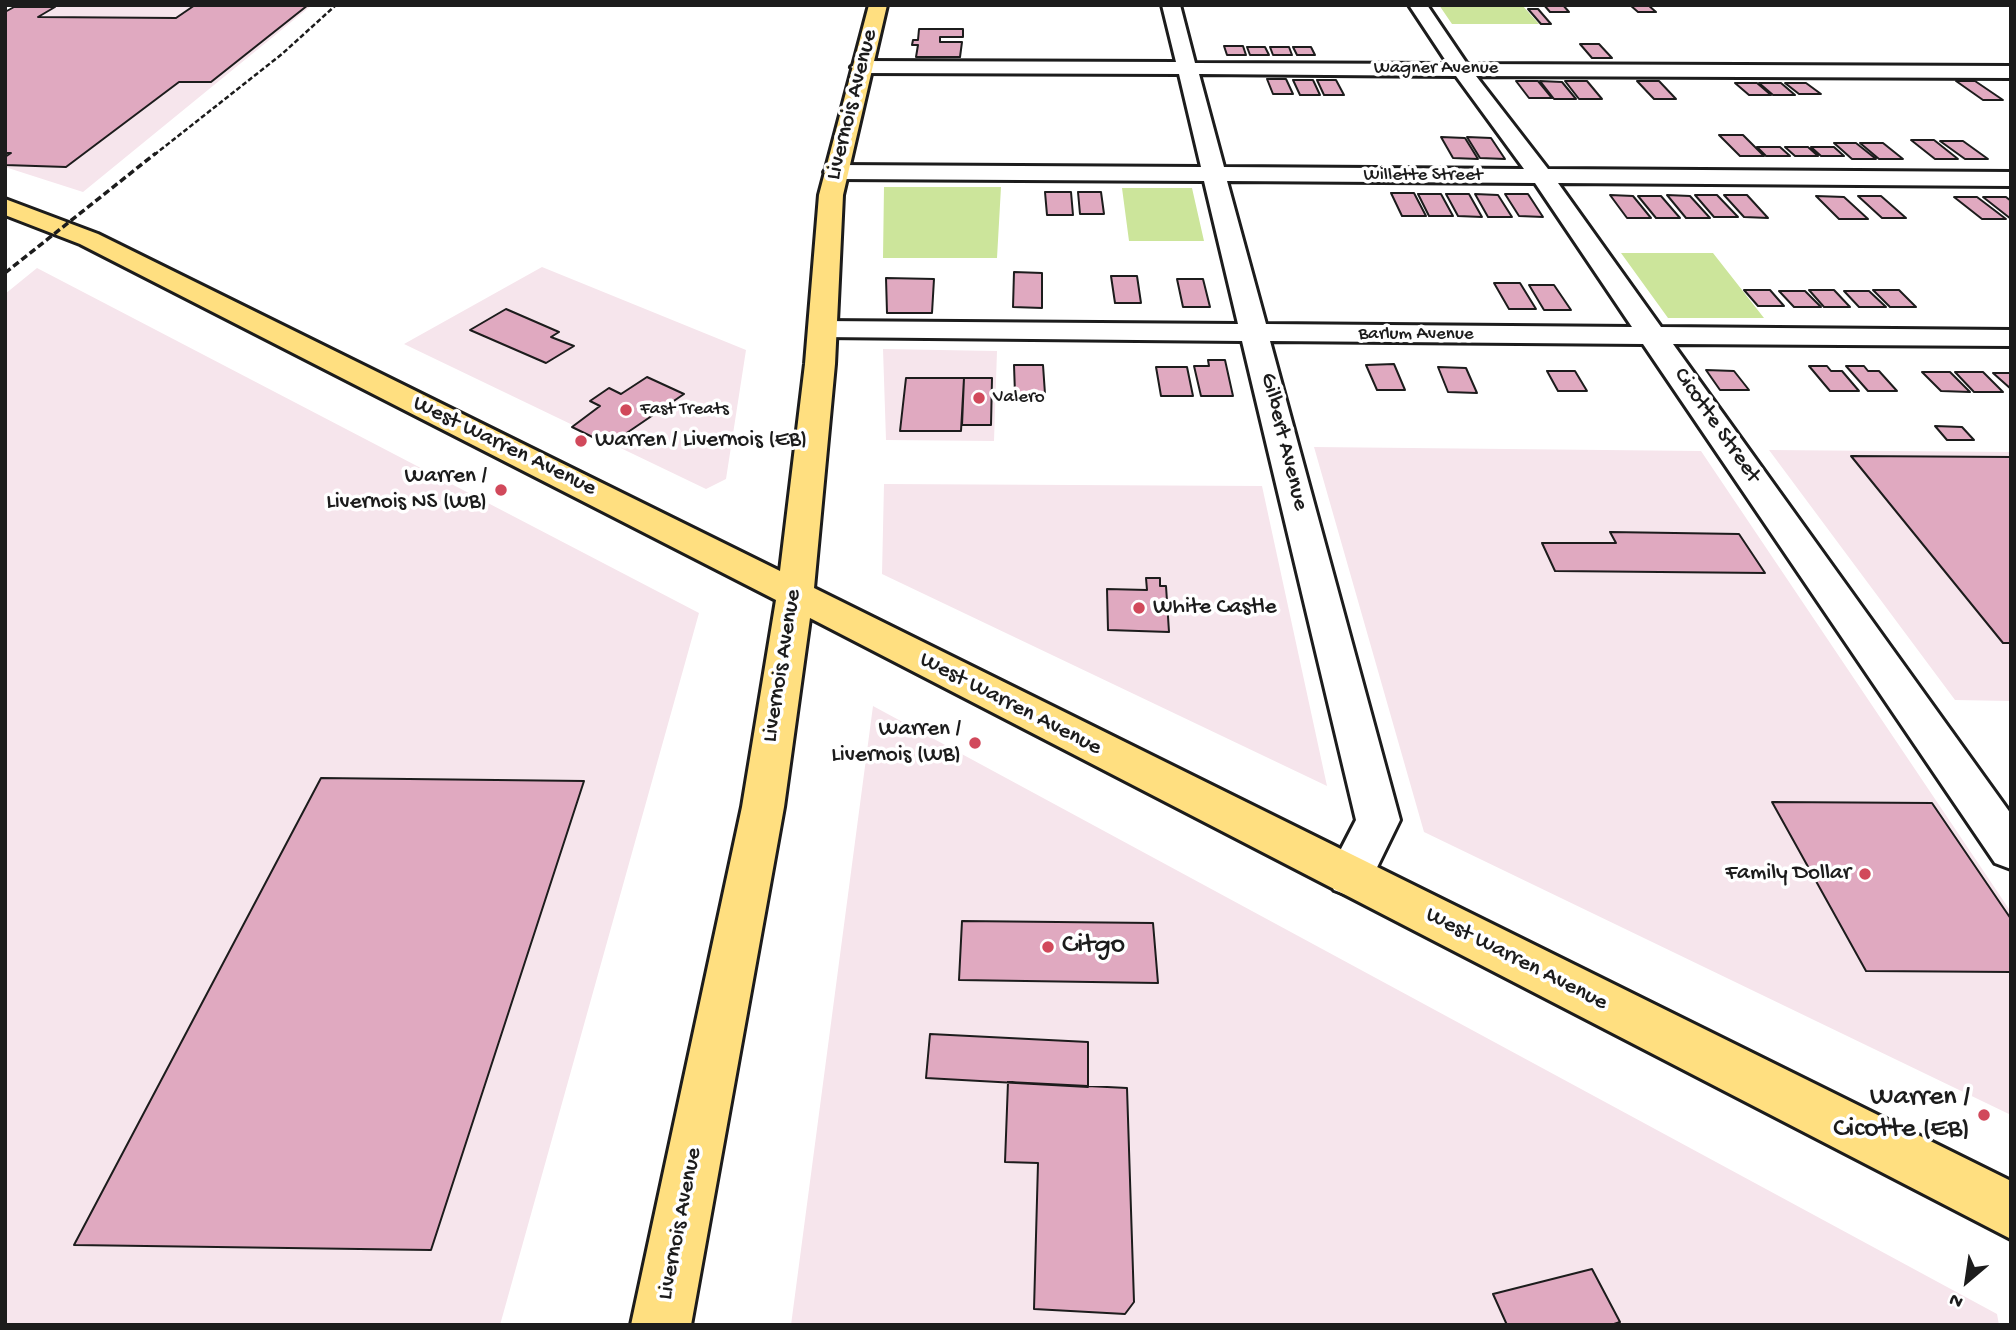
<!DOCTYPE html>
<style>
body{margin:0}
#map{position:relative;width:2016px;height:1330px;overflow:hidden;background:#fff;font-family:"Gochi Hand",sans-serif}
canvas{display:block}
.frame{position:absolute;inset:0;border:7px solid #1c1c1c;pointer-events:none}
.north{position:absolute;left:1932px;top:1246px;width:70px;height:70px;-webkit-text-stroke:5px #fff;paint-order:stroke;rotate:209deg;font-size:19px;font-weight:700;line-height:28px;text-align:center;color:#1c1c1c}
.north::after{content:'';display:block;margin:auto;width:24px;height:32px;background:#1c1c1c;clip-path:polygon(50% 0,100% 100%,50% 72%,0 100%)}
</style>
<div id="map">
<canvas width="2016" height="1330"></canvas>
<div class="frame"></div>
<div class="north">N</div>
</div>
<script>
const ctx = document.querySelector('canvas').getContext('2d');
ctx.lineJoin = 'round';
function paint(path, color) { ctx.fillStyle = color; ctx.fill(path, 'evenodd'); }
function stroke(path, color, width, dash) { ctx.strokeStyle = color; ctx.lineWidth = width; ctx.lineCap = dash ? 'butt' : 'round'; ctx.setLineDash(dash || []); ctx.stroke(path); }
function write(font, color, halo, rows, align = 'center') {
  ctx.font = font + ' "Gochi Hand",sans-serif'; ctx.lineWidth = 7; ctx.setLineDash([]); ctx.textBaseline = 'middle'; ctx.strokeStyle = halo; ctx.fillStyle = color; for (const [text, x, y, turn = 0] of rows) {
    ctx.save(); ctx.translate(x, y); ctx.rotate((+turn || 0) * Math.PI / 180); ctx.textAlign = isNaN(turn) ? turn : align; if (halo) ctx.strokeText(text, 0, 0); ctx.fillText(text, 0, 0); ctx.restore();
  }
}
paint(new Path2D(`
 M 17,5 L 312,5 L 83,192 L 5,167 L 5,12 Z
 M 542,267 L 746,350 L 726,479 L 706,489 L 404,344 Z
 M 37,268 L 699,613 L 500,1325 L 5,1325 L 5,294 Z
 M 883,349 L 997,351 L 994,441 L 886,440 Z
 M 1314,447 L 1701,451 L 2011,912 L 2011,1115 L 1424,832 Z
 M 1769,450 L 2011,452 L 2011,701 L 1955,700 Z
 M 884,484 L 1262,486 L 1327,786 L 882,574 Z
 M 873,706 L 1997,1314 L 1999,1325 L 791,1325 Z`), '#f6e5ec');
paint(new Path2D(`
 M 1439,5 L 1522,5 L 1539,24 L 1452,24 Z
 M 884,187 L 1001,187 L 997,258 L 883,258 Z
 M 1122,188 L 1192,188 L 1204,241 L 1129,241 Z
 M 1621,253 L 1713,253 L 1764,318 L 1668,318 Z`), '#cce59b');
const building = new Path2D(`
 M 195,5 L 308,5 L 211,82 L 179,82 L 66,167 L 5,165 L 5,157 L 11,153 L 5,153 L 5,12 L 14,7 L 55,7 L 38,17 L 176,18 Z
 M 1544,5 L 1563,5 L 1569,12 L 1550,12 Z
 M 1630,5 L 1648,5 L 1656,12 L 1638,12 Z
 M 1528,9 L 1538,9 L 1551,24 L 1541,24 Z
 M 919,29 L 963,29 L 963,37 L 940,37 L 940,42 L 962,42 L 960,57 L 916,57 L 918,45 L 912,45 L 913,40 L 918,40 Z
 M 1580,44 L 1599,44 L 1612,58 L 1592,58 Z
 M 1224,46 L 1243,46 L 1246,55 L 1227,55 Z
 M 1247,47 L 1265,47 L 1269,55 L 1250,55 Z
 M 1270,47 L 1289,47 L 1292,55 L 1273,55 Z
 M 1293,47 L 1311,47 L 1315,55 L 1297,55 Z
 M 1267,79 L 1286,79 L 1293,94 L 1273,94 Z
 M 1293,80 L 1313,80 L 1320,95 L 1300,95 Z
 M 1317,80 L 1336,80 L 1344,95 L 1324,95 Z
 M 1516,81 L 1538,81 L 1552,98 L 1529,98 Z
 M 1540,81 L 1562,82 L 1576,99 L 1554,99 Z
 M 1565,81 L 1587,81 L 1602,99 L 1579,99 Z
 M 1637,81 L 1659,81 L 1676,99 L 1654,99 Z
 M 1956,81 L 1975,81 L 2003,100 L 1983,100 Z
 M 1735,83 L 1757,83 L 1771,95 L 1749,95 Z
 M 1759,83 L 1781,83 L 1795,95 L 1773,95 Z
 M 1785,83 L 1806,83 L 1821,94 L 1799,94 Z
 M 1719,135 L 1743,135 L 1764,156 L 1740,156 Z
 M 1441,137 L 1465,138 L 1478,159 L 1453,158 Z
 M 1467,137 L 1491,138 L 1505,159 L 1480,158 Z
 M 1911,140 L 1934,140 L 1958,159 L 1935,159 Z
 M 1940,141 L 1963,141 L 1988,159 L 1965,159 Z
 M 1834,143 L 1856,143 L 1876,159 L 1852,159 Z
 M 1860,143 L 1883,143 L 1903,159 L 1879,159 Z
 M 1757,147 L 1780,147 L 1790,156 L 1766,156 Z
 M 1785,147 L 1808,147 L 1818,156 L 1795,156 Z
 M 1811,147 L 1834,147 L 1844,156 L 1821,156 Z
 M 1045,192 L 1071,192 L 1073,215 L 1047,215 Z
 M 1078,192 L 1101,192 L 1104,214 L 1080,214 Z
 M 1391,193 L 1414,193 L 1426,216 L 1402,216 Z
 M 1418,194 L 1441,194 L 1453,216 L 1429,216 Z
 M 1446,194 L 1469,194 L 1482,217 L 1458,216 Z
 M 1475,194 L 1498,195 L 1512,217 L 1488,217 Z
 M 1505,194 L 1528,194 L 1543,217 L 1519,216 Z
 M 1610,195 L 1633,196 L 1651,218 L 1627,218 Z
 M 1667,195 L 1690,196 L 1710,218 L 1686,218 Z
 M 1695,195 L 1717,195 L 1738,217 L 1714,217 Z
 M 1724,195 L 1747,195 L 1768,218 L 1744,217 Z
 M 1638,196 L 1661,196 L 1680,218 L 1656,218 Z
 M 1816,196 L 1844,197 L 1868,219 L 1839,219 Z
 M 1858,196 L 1881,196 L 1906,218 L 1882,218 Z
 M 1954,197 L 1977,197 L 2006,219 L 1982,219 Z
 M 1983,197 L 2006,197 L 2011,201 L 2011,219 Z
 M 1014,272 L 1042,273 L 1042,308 L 1013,307 Z
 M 1111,276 L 1137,276 L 1141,303 L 1115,303 Z
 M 886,278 L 934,279 L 932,313 L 887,313 Z
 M 1177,279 L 1203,279 L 1210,307 L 1183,307 Z
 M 1494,283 L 1520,283 L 1536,309 L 1509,309 Z
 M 1529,285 L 1554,285 L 1571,310 L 1544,310 Z
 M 1744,290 L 1770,290 L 1784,306 L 1758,306 Z
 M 1809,290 L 1834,290 L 1850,307 L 1824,307 Z
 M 1873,290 L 1899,290 L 1916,307 L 1890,307 Z
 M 1779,291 L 1805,291 L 1821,307 L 1794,307 Z
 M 1844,291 L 1869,291 L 1886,307 L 1859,307 Z
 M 506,309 L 559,332 L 551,337 L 574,346 L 546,363 L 470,330 Z
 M 1208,360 L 1225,360 L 1233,396 L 1201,396 L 1194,366 L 1209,366 Z
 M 1394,364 L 1405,390 L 1377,390 L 1366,365 Z
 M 1014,365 L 1043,365 L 1045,394 L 1015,394 Z
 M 1809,366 L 1827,366 L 1831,371 L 1842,371 L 1859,391 L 1830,391 Z
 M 1846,366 L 1864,366 L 1868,371 L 1879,371 L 1897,391 L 1868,391 Z
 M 1156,367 L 1187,367 L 1193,396 L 1161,396 Z
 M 1438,367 L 1466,368 L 1477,393 L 1448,392 Z
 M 1706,370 L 1734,371 L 1749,390 L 1720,390 Z
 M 1547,371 L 1575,371 L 1587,391 L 1558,391 Z
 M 1922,372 L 1950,372 L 1970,392 L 1941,391 Z
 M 1955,372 L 1983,372 L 2003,392 L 1974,392 Z
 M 1993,373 L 2011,373 L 2011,389 Z
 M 647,377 L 684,394 L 609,445 L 572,427 L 600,406 L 590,401 L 609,388 L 621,394 Z
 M 906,378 L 964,378 L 961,431 L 900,431 Z
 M 964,378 L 992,378 L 991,425 L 962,425 Z
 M 1935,426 L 1962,427 L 1974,440 L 1947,440 Z
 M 1851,456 L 2011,457 L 2011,643 L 2003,643 Z
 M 1610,532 L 1739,534 L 1765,573 L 1555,571 L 1542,543 L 1616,543 Z
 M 1146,578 L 1160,578 L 1160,586 L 1166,586 L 1169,632 L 1108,630 L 1107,589 L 1147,590 Z
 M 321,778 L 584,781 L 431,1250 L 74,1245 Z
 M 1772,802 L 1932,803 L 2011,919 L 2011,972 L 1866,971 Z
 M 962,921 L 1153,923 L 1158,983 L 959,980 Z
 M 930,1034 L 1088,1042 L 1088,1087 L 926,1078 Z
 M 1008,1082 L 1127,1088 L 1134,1302 L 1125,1314 L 1034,1309 L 1038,1163 L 1005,1162 Z
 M 1592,1269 L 1620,1322 L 1611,1325 L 1507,1325 L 1493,1294 Z`);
paint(building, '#e0a9c0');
stroke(building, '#1c1c1c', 2);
const street = new Path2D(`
 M 1162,5 L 1180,5 L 1195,63 L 1448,64 L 1409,5 L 1427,5 L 1467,64 L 2011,66 L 2011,78 L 1476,76 L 1548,169 L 2011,172 L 2011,186 L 1558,183 L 1661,327 L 2011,330 L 2011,346 L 1673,344 L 2011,814 L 2011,869 L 1995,863 L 1643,344 L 1270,341 L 1400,820 L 1366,890 L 1350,896 L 1334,890 L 1327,876 L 1356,820 L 1242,341 L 822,337 L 812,335 L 808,329 L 812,323 L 822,321 L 1238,324 L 1204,181 L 836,179 L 828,177 L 824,172 L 828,167 L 836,165 L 1201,167 L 1179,74 L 861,73 L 851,67 L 861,61 L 1176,62 ZM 1199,74 L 1456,76 L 1524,169 L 1224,167 ZM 1227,181 L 1535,183 L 1632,327 L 1266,324 Z`);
const primary = new Path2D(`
 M 869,5 L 887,5 L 843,195 L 835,364 L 814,588 L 2011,1181 L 2011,1239 L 810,618 L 784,807 L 691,1325 L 631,1325 L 742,807 L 776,600 L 80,244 L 5,215 L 5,199 L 98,234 L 780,571 L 805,364 L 819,195 Z`);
stroke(street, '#1c1c1c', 6);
stroke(primary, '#1c1c1c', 6);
paint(street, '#fff');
paint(primary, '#ffdf80');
stroke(new Path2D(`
 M 154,155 L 282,54 L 336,5`), '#1c1c1c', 2.5, [5, 2.5]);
stroke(new Path2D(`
 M 5,273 L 156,153`), '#1c1c1c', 3.5, [7, 3.5]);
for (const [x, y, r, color] of [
 [979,398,7,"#d1495b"],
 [626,410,7,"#d1495b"],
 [581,441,7,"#d1495b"],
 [501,490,7,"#d1495b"],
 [1139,608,7,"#d1495b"],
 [975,743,7,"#d1495b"],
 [1865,874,7,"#d1495b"],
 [1048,947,7,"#d1495b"],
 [1984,1115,7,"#d1495b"]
]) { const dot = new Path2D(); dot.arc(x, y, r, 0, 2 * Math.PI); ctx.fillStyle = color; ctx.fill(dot); stroke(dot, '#fff', 2.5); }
write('19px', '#1c1c1c', '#fff', [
 ["Wagner Avenue",1436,69],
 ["Willette Street",1423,176],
 ["Barlum Avenue",1416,335]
]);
write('19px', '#1c1c1c', '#fff', [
 ["Valero",993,398],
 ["Fast Treats",640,410]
], 'left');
write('23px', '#1c1c1c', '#fff', [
 ["Livernois Avenue",853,105,-76],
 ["Cicotte Street",1716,426,55],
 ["Gilbert Avenue",1283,442,76],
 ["West Warren Avenue",504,447,26],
 ["Livernois Avenue",783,666,-81],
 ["West Warren Avenue",1010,705,27],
 ["West Warren Avenue",1516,960,27],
 ["Livernois Avenue",681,1224,-79]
]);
write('23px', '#1c1c1c', '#fff', [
 ["Warren / Livernois (EB)",595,441,"left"],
 ["Warren /",487,477],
 ["Livernois NS (WB)",487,503],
 ["White Castle",1153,608,"left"],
 ["Warren /",961,730],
 ["Livernois (WB)",961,756],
 ["Family Dollar",1851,874]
], 'right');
write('28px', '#1c1c1c', '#fff', [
 ["Citgo",1062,947],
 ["Warren /",1970,1099,"right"],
 ["Cicotte (EB)",1970,1131,"right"]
], 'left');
</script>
